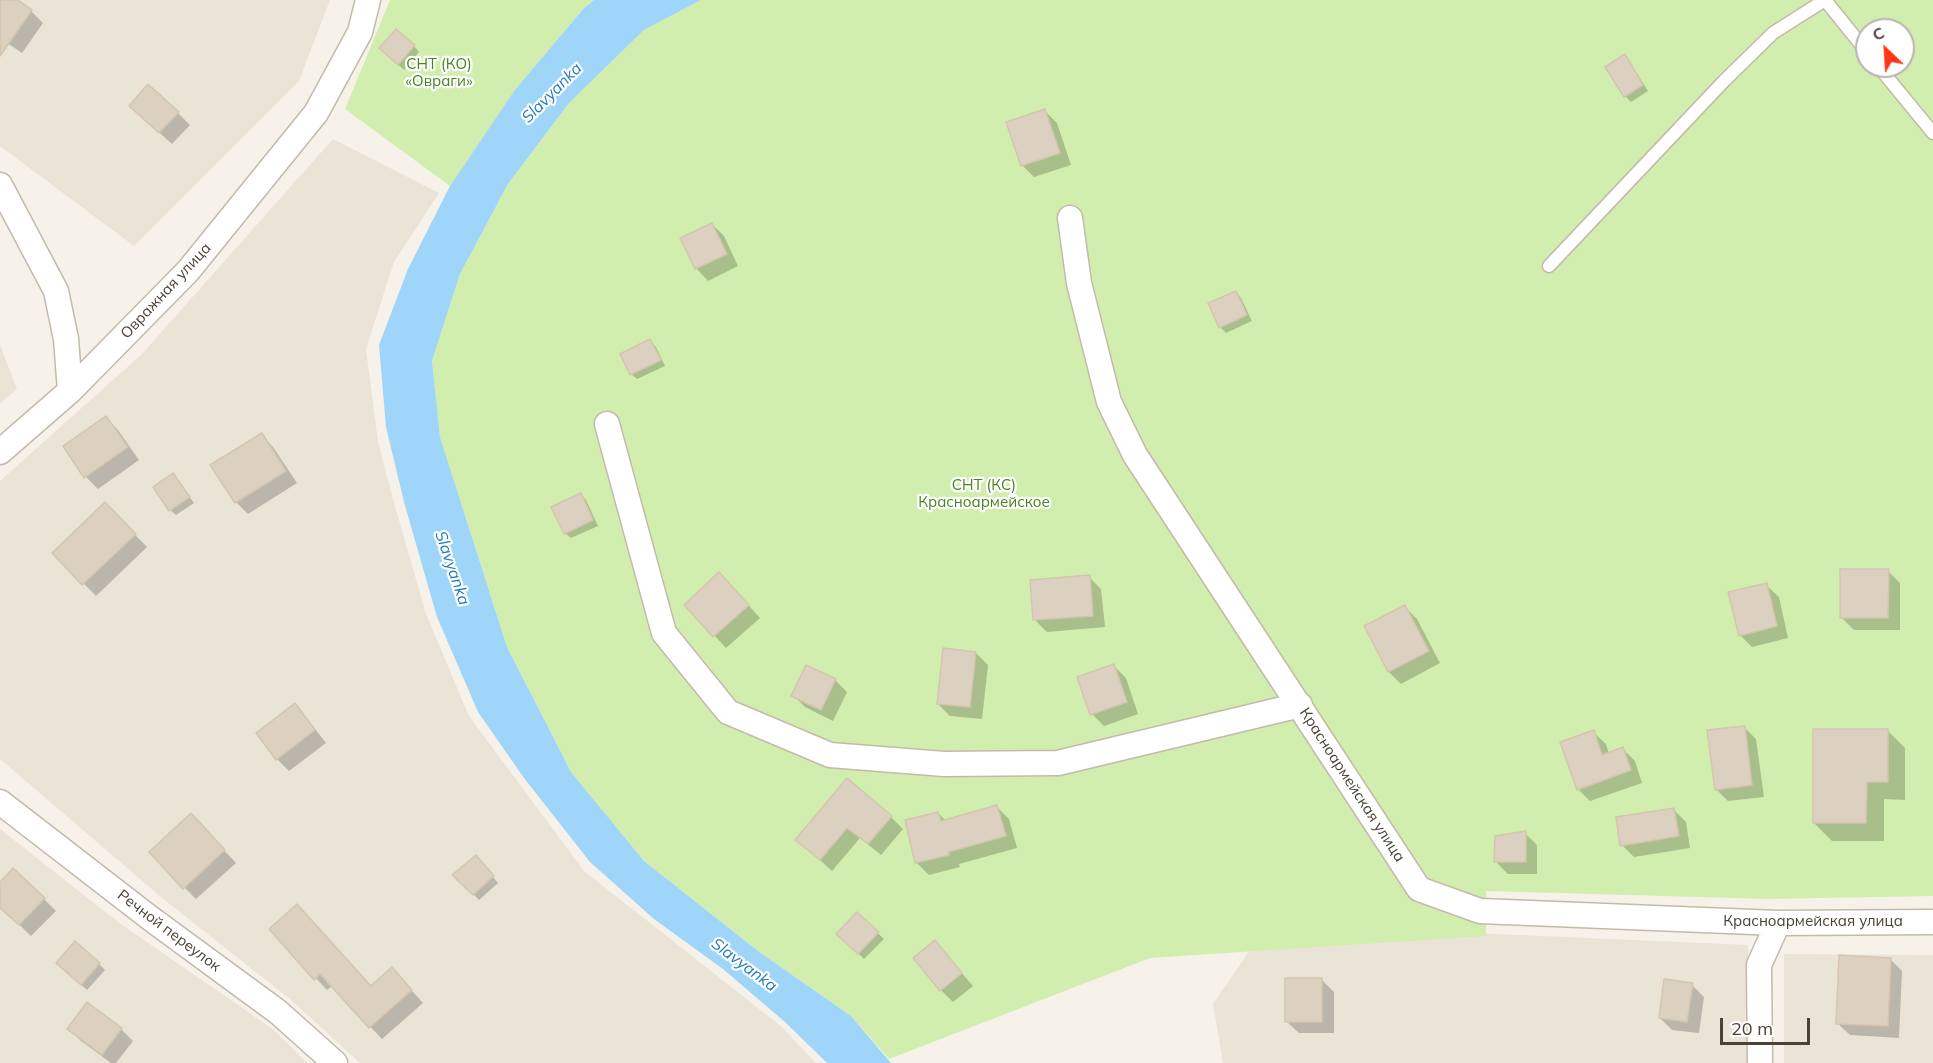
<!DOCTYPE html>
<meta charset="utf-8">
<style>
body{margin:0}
#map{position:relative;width:1933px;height:1063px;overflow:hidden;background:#f6f2e9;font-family:Mulish,sans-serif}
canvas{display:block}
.north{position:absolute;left:1855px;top:18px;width:60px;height:60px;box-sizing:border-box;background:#fff;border:2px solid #b7b3af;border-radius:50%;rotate:335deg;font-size:16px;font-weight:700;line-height:24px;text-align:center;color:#4b4236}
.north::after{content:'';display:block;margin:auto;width:21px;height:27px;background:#ff3617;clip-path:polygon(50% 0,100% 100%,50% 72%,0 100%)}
.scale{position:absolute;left:1720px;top:1018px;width:90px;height:27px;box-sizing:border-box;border:3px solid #4b4236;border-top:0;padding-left:8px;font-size:18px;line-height:21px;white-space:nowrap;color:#4b4236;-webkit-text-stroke:4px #fff;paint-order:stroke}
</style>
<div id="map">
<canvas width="1933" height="1063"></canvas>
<div class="north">С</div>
<div class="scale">20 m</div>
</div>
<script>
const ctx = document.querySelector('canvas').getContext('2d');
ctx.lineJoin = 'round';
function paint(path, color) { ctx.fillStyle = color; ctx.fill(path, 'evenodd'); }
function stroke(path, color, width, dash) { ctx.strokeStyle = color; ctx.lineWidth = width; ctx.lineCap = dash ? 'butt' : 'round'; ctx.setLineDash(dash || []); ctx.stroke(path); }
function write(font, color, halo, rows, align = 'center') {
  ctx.font = font + ' Mulish,sans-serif'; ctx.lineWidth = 4.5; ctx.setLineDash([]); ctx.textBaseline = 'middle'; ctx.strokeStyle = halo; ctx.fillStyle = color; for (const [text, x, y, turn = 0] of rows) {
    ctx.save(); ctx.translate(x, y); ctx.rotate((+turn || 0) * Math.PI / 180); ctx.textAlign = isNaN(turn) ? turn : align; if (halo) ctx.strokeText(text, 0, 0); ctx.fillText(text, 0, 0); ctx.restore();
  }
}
paint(new Path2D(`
 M 0,0 L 330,0 L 299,81 L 134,246 L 0,146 Z
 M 333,139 L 439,193 L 394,262 L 366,349 L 378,442 L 394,503 L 426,614 L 469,716 L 584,871 L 782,1027 L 816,1063 L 360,1063 L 290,999 L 162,898 L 0,759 L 0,481 L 142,354 Z
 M 0,345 L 17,389 L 0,404 Z
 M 0,829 L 118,922 L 274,1030 L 307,1063 L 0,1063 Z
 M 1268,924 L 1748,945 L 1749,1063 L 1223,1063 L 1213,1004 Z
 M 1784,954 L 1933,955 L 1933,1063 L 1784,1063 Z`), '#eae4d6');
paint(new Path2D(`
 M 390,0 L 594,0 L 584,8 L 514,91 L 450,186 L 345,109 Z
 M 701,0 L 1933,0 L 1933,896 L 1768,899 L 1486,891 L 1486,936 L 1150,958 L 889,1059 L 851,1016 L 758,951 L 644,861 L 571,772 L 507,647 L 440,437 L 432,361 L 460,274 L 508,184 L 569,103 L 644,30 ZM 1867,30 L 1903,30 L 1903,66 L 1867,66 Z`), '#d2eeae');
paint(new Path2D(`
 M 594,0 L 701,0 L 644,30 L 569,103 L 508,184 L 460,274 L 432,361 L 440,437 L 507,647 L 571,772 L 644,861 L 758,951 L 851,1016 L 891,1063 L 827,1063 L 785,1022 L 723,969 L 654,919 L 590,862 L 524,778 L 478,712 L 437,617 L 404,502 L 386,427 L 379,345 L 408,269 L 450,186 L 514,91 L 584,8 Z`), '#9fd5f8');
paint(new Path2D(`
 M 0,0 L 16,0 L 31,11 L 43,23 L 22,53 L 0,38 Z
 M 414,46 L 419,52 L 404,70 L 386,54 Z
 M 1624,56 L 1630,62 L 1648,91 L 1631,102 L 1625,96 Z
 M 1045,111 L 1057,123 L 1071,165 L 1034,177 L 1022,165 Z
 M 178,113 L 190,125 L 172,144 L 143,118 Z
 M 712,224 L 724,236 L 738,266 L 708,281 L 696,268 L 682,239 Z
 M 1236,292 L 1241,298 L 1252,321 L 1226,333 L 1220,327 Z
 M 650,341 L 656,347 L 665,366 L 637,379 L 631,374 Z
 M 106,418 L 118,430 L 139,460 L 98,489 L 86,477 Z
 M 261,435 L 273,447 L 297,483 L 248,514 L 236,502 L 212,466 Z
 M 173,475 L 194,503 L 176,515 L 170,510 Z
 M 581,495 L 586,500 L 598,526 L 571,538 L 565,533 Z
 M 105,504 L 147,547 L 96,596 L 54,553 Z
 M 1888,571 L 1900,583 L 1900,630 L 1854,630 L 1842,618 Z
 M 1089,577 L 1101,589 L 1105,627 L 1047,632 L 1035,620 Z
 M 1766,585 L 1779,597 L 1788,638 L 1752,647 L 1740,635 Z
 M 731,586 L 760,618 L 726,648 L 686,605 Z
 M 1405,607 L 1417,619 L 1440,663 L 1401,684 L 1389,672 L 1366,627 Z
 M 976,653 L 988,665 L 982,719 L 950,716 L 938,704 Z
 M 1114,666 L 1126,678 L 1138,714 L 1104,726 L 1092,714 Z
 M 835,680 L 847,692 L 833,721 L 805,707 L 793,695 Z
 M 294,705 L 306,717 L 326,743 L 289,771 L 277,759 L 258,734 Z
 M 1744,727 L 1756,739 L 1764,797 L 1728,801 L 1716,789 Z
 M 1887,730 L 1905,748 L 1905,800 L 1884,799 L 1884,841 L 1832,841 L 1814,823 Z
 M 1593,732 L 1606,744 L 1609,754 L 1623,749 L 1635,761 L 1642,783 L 1590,801 L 1578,789 Z
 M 997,807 L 1009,819 L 1017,848 L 959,864 L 960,867 L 929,875 L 917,863 L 938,813 L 946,821 Z
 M 1674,810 L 1686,822 L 1690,848 L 1634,857 L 1622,845 Z
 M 891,817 L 903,829 L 881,855 L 860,838 L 832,871 L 797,839 Z
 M 202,827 L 236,863 L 196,899 L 184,887 Z
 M 1525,833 L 1537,845 L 1537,874 L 1508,874 L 1496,862 Z
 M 481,862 L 498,883 L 479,900 L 455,875 Z
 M 0,884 L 44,899 L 56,911 L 31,936 L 0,906 Z
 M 857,914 L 884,939 L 864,959 L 838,934 Z
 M 271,929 L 371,987 L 403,981 L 423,1003 L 382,1039 L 332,986 L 327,990 Z
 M 935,942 L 973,986 L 953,1002 L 941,990 Z
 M 1890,959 L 1902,971 L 1899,1038 L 1850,1035 L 1837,1023 Z
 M 99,964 L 105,970 L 87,990 L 63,969 Z
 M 1322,980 L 1334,992 L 1334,1033 L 1299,1033 L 1286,1021 Z
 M 1692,985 L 1704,997 L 1699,1033 L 1672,1030 L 1660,1018 Z
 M 69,1029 L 121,1029 L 133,1041 L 116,1063 L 111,1063 L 81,1041 Z`), '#0003');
const building = new Path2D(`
 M 0,0 L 18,0 L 32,10 L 0,56 Z
 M 396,29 L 415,45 L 398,65 L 379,48 Z
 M 1625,54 L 1643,85 L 1624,97 L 1605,67 Z
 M 148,84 L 179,112 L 159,133 L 129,106 Z
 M 1045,109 L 1060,153 L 1021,166 L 1006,122 Z
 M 712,223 L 727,254 L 695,269 L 680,238 Z
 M 1236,291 L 1247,315 L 1219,328 L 1208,303 Z
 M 650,339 L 661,360 L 630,375 L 620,354 Z
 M 106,416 L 128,447 L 84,478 L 63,446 Z
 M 262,433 L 286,471 L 235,503 L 210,465 Z
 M 173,473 L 190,497 L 169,511 L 153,487 Z
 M 581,493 L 593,520 L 564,534 L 551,507 Z
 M 105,502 L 136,534 L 82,585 L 52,553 Z
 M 1840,569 L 1889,569 L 1888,618 L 1840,618 Z
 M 719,572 L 749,605 L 713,637 L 684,605 Z
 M 1090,575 L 1093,616 L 1033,620 L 1030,580 Z
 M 1767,583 L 1777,626 L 1739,636 L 1728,592 Z
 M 1405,605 L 1429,651 L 1388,672 L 1364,626 Z
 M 943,648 L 976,652 L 970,707 L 937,704 Z
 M 1114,664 L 1127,702 L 1090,715 L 1077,677 Z
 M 806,665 L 836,679 L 821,710 L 791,696 Z
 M 295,703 L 315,730 L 276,760 L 256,733 Z
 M 1745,726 L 1752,785 L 1715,790 L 1707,730 Z
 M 1813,729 L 1888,729 L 1888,782 L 1867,782 L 1866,823 L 1813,823 Z
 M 1594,730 L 1602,755 L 1623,747 L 1631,770 L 1577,790 L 1560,742 Z
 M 847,778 L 892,816 L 868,844 L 847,828 L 820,860 L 795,840 Z
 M 997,805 L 1006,836 L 948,852 L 949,855 L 915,863 L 905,820 L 938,812 L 941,821 Z
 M 1674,808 L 1679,836 L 1620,846 L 1616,817 Z
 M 191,813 L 225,850 L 183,889 L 149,852 Z
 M 1526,831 L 1526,862 L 1494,862 L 1495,836 Z
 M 476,855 L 494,876 L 473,895 L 452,875 Z
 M 13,868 L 45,898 L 19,925 L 0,908 L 0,882 Z
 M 297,904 L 371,986 L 392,967 L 412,990 L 369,1028 L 320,974 L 314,980 L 269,929 Z
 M 857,912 L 879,932 L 858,954 L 836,934 Z
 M 935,940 L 962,973 L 940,991 L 913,958 Z
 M 75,941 L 100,963 L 81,985 L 56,963 Z
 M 1839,955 L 1891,958 L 1888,1026 L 1836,1024 Z
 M 1285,978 L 1322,978 L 1322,1022 L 1285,1022 Z
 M 1664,979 L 1693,983 L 1687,1022 L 1659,1018 Z
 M 87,1002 L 122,1028 L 102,1055 L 67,1029 Z`);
paint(building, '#dcd0c0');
stroke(building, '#d5c5af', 1.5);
const service = new Path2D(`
 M 1825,0 L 1867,52
 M 1878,66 L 1933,133
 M 1549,266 L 1724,81 L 1773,33 L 1825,0`);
const minor = new Path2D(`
 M 0,185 L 56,291 L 66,339 L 70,391
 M 1070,218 L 1079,283 L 1109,402 L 1135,455 L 1419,889 L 1480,911 L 1778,923 L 1933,922
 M 607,424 L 664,633 L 728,712 L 830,755 L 944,764 L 1058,763 L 1300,705
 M 0,452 L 70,391 L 188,271 L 316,113 L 360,32 L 368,0
 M 0,802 L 150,918 L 278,1012 L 335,1063
 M 1760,1063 L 1759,965 L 1778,923`);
stroke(service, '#c3baaa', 15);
stroke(minor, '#c3baaa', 27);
stroke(service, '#fff', 12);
stroke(minor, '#fff', 24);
write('15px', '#488422', '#fff', [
 ["СНТ (КО)",439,64],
 ["«Овраги»",439,81],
 ["СНТ (КС)",984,485],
 ["Красноармейское",984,502]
]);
write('15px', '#4b4236', '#fff', [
 ["Овражная улица",166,291,-47],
 ["Красноармейская улица",1352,785,57],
 ["Красноармейская улица",1813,921],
 ["Речной переулок",169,931,37]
]);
write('italic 16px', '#217cba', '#fff', [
 ["Slavyanka",552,93,-45],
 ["Slavyanka",452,568,71],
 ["Slavyanka",744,965,37]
]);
</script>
